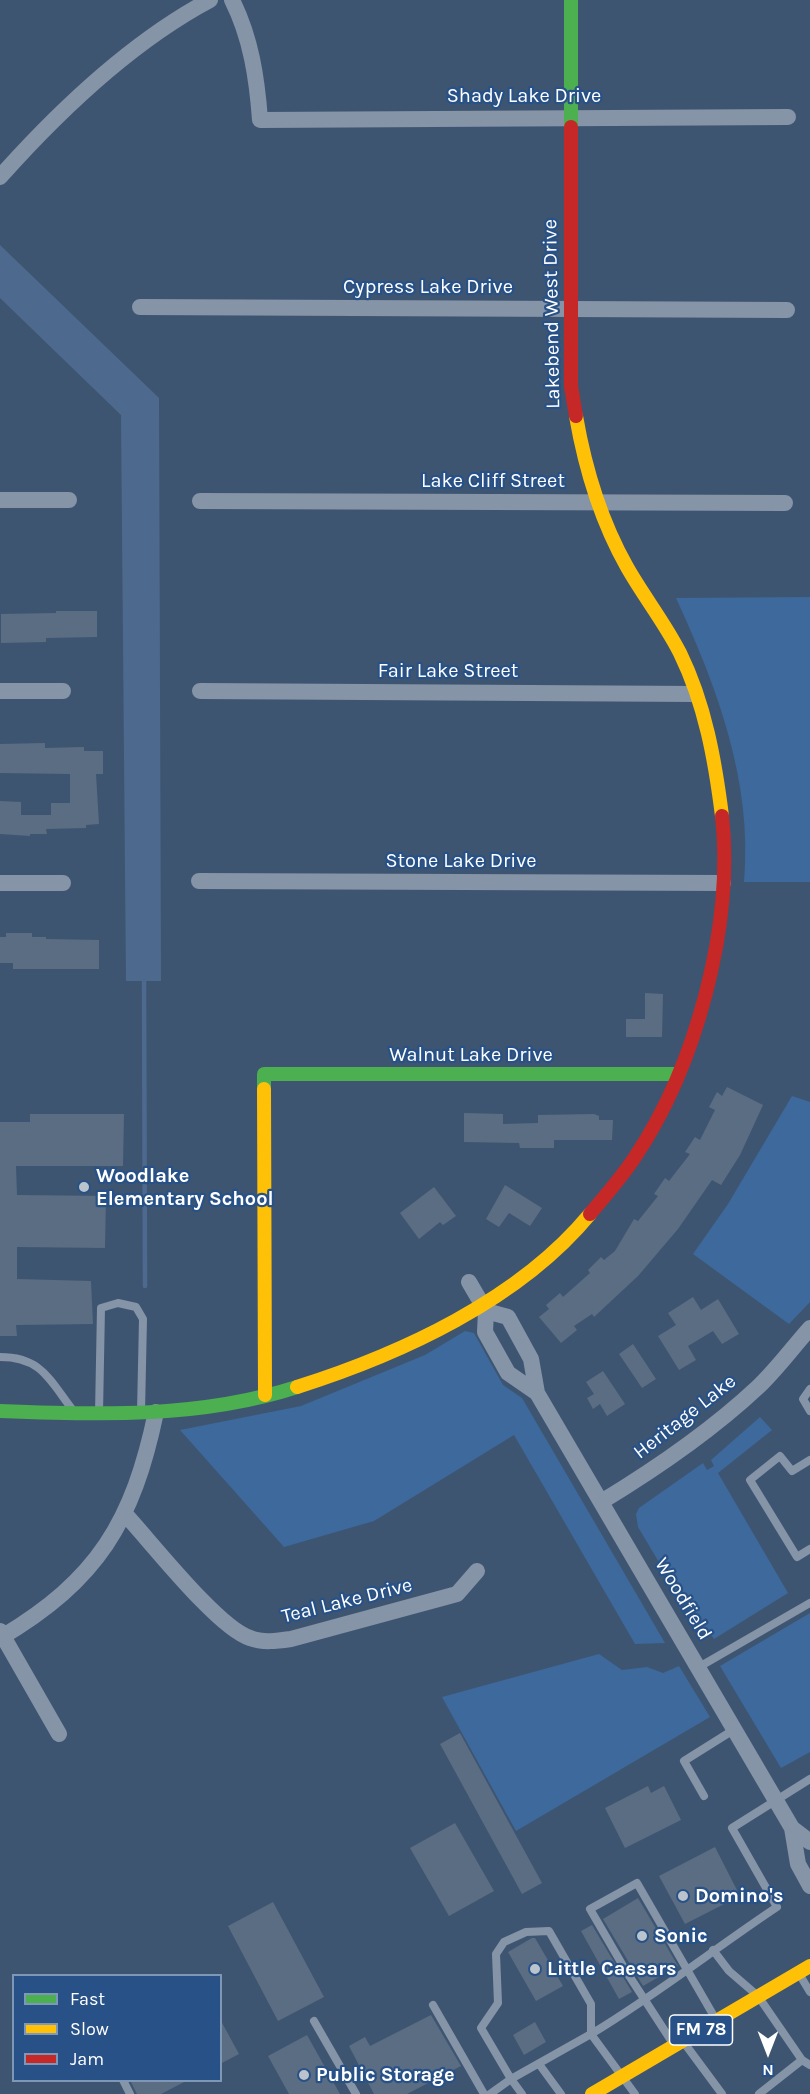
<!DOCTYPE html>
<style>
body{margin:0}
#map{position:relative;width:810px;height:2094px;overflow:hidden;background:#3e5571;font-family:Karla,sans-serif}
canvas{display:block}
.legend{position:absolute;left:12px;top:1974px;width:210px;height:108px;box-sizing:border-box;background:#285287;border:2px solid #7e97b7;margin:0;padding:8px 10px;list-style:none;font-size:18px;color:#fff}
.legend li{display:flex;align-items:center;gap:12px;height:30px}
.legend b{width:30px;border:2px solid #7e97b7}
.north{position:absolute;left:738px;top:2022px;width:60px;height:60px;-webkit-text-stroke:4px #285287;paint-order:stroke;rotate:180deg;font-size:16px;font-weight:700;line-height:24px;text-align:center;color:#fff}
.north::after{content:'';display:block;margin:auto;width:21px;height:27px;background:#fff;clip-path:polygon(50% 0,100% 100%,50% 72%,0 100%)}
</style>
<div id="map">
<canvas width="810" height="2094"></canvas>
<ul class="legend">
<li><b style="height:8px;background:#4caf50"></b>Fast</li>
<li><b style="height:8px;background:#ffc107"></b>Slow</li>
<li><b style="height:8px;background:#c62828"></b>Jam</li>
</ul>
<div class="north">N</div>
</div>
<script>
const ctx = document.querySelector('canvas').getContext('2d');
ctx.lineJoin = 'round';
function paint(path, color) { ctx.fillStyle = color; ctx.fill(path, 'evenodd'); }
function stroke(path, color, width, dash) { ctx.strokeStyle = color; ctx.lineWidth = width; ctx.lineCap = dash ? 'butt' : 'round'; ctx.setLineDash(dash || []); ctx.stroke(path); }
function write(font, color, halo, rows, align = 'center') {
  ctx.font = font + ' Karla,sans-serif'; ctx.lineWidth = 4.5; ctx.setLineDash([]); ctx.textBaseline = 'middle'; ctx.strokeStyle = halo; ctx.fillStyle = color; for (const [text, x, y, turn = 0] of rows) {
    ctx.save(); ctx.translate(x, y); ctx.rotate((+turn || 0) * Math.PI / 180); ctx.textAlign = isNaN(turn) ? turn : align; if (halo) ctx.strokeText(text, 0, 0); ctx.fillText(text, 0, 0); ctx.restore();
  }
}
paint(new Path2D(`
 M 810,597 L 810,882 L 744,882 C 753,782 717,687 676,598 Z
 M 792,1096 L 810,1102 L 810,1302 L 789,1324 L 693,1254 L 728,1204 Z
 M 465,1331 L 474,1333 L 503,1385 L 522,1398 L 665,1643 L 635,1644 L 514,1435 L 374,1521 L 284,1547 L 180,1430 L 301,1406 L 425,1355 Z
 M 760,1417 L 772,1430 L 718,1473 L 788,1593 L 714,1639 L 709,1632 L 697,1626 L 638,1527 L 636,1514 L 639,1508 L 703,1463 L 707,1470 L 714,1466 L 711,1460 Z
 M 810,1613 L 810,1752 L 781,1768 L 720,1666 Z
 M 599,1654 L 622,1670 L 647,1667 L 663,1673 L 679,1666 L 710,1717 L 516,1831 L 442,1697 Z`), '#3d699c');
paint(new Path2D(`
 M 0,245 L 159,398 L 161,981 L 126,981 L 121,415 L 0,298 Z`), '#4d6a8e');
stroke(new Path2D(`
 M 144,978 L 145,1286`), '#4d6a8e', 4.5);
paint(new Path2D(`
 M 56,611 L 97,611 L 97,637 L 46,638 L 46,642 L 1,643 L 1,614 L 56,613 Z
 M 45,743 L 45,748 L 84,747 L 84,751 L 103,751 L 103,774 L 96,774 L 99,824 L 86,825 L 86,828 L 46,829 L 47,834 L 30,834 L 30,836 L 0,834 L 0,801 L 21,802 L 21,815 L 51,815 L 51,803 L 70,803 L 70,774 L 0,773 L 0,744 Z
 M 6,933 L 32,933 L 32,937 L 46,937 L 46,939 L 99,940 L 99,969 L 13,969 L 13,963 L 0,963 L 0,937 L 6,937 Z
 M 645,993 L 663,994 L 662,1037 L 626,1037 L 626,1019 L 645,1019 Z
 M 727,1087 L 763,1105 L 740,1155 L 721,1185 L 712,1180 L 678,1229 L 638,1276 L 594,1317 L 592,1314 L 574,1326 L 577,1330 L 561,1343 L 539,1317 L 549,1309 L 546,1305 L 560,1293 L 563,1297 L 590,1273 L 588,1270 L 601,1257 L 604,1260 L 615,1251 L 634,1219 L 638,1221 L 658,1196 L 654,1194 L 665,1178 L 669,1181 L 690,1154 L 685,1152 L 695,1137 L 700,1140 L 715,1110 L 709,1107 L 717,1092 L 722,1096 Z
 M 464,1113 L 503,1114 L 503,1124 L 538,1123 L 538,1115 L 594,1114 L 599,1116 L 599,1120 L 613,1120 L 612,1140 L 554,1140 L 554,1148 L 520,1148 L 519,1143 L 464,1142 Z
 M 30,1114 L 124,1114 L 123,1166 L 16,1166 L 17,1195 L 106,1196 L 105,1248 L 17,1247 L 17,1279 L 91,1281 L 93,1324 L 16,1325 L 17,1336 L 0,1336 L 0,1122 L 30,1122 Z
 M 505,1185 L 542,1208 L 530,1226 L 509,1213 L 499,1227 L 486,1219 Z
 M 434,1187 L 456,1216 L 443,1225 L 440,1222 L 419,1239 L 400,1213 Z
 M 693,1297 L 701,1310 L 718,1299 L 739,1334 L 722,1344 L 713,1331 L 688,1346 L 696,1360 L 679,1370 L 658,1336 L 676,1325 L 668,1313 Z
 M 633,1344 L 656,1379 L 642,1388 L 619,1354 Z
 M 603,1371 L 625,1404 L 607,1416 L 600,1404 L 593,1409 L 587,1398 L 594,1394 L 586,1382 Z
 M 460,1733 L 542,1883 L 522,1894 L 440,1744 Z
 M 648,1786 L 651,1793 L 664,1786 L 681,1820 L 625,1848 L 605,1808 Z
 M 455,1823 L 494,1891 L 449,1916 L 410,1848 Z
 M 715,1847 L 740,1896 L 685,1924 L 659,1876 Z
 M 638,1898 L 678,1966 L 643,1986 L 603,1919 Z
 M 273,1902 L 324,1997 L 278,2021 L 228,1926 Z
 M 592,1925 L 632,1992 L 619,1999 L 581,1931 Z
 M 532,1938 L 535,1938 L 563,1986 L 536,2001 L 508,1952 Z
 M 431,2015 L 461,2066 L 407,2094 L 374,2094 L 349,2046 L 365,2037 L 370,2046 Z
 M 220,2019 L 239,2054 L 220,2064 Z
 M 535,2022 L 546,2042 L 524,2055 L 513,2035 Z
 M 307,2035 L 340,2094 L 289,2094 L 268,2056 Z
 M 130,2080 L 188,2080 L 161,2094 L 137,2094 Z`), '#5b6d83');
stroke(new Path2D(`
 M 0,1357 C 41,1357 49,1379 72,1409
 M 810,1389 L 803,1399 L 810,1411
 M 99,1413 L 101,1308 L 118,1303 L 136,1307 L 143,1319 L 141,1412
 M 810,1460 L 792,1471 L 780,1456 L 750,1480 L 797,1557 L 810,1549
 M 699,1667 L 810,1603
 M 704,1796 L 684,1761 L 735,1729
 M 549,1931 L 591,2004 L 591,2034 L 511,2079 L 481,2028 L 498,2003 L 496,1954 L 504,1942 L 526,1932 Z
 M 713,1950 L 729,1971 L 758,1996 L 802,2060 L 810,2065
 M 801,1977 L 810,1992
 M 433,2005 L 484,2094
 M 314,2021 L 356,2094
 M 672,2042 L 626,1971 L 590,1909 L 637,1883 L 715,2018
 M 685,2044 L 722,2094
 M 539,2064 L 561,2094
 M 123,2080 L 130,2094
 M 490,2094 L 511,2079 L 522,2094
 M 635,2094 L 591,2034 C 656,1995 714,1949 777,1907 L 732,1828 L 810,1779
 M 759,2094 L 802,2060`), '#8594a7', 8);
stroke(new Path2D(`
 M 232,0 C 251,38 257,78 260,120 L 788,117
 M 0,177 C 58,112 133,41 210,0
 M 140,307 L 787,310
 M 0,500 L 69,500
 M 200,501 L 785,503
 M 0,691 L 63,691
 M 200,691 L 695,694
 M 199,881 L 723,883
 M 0,883 L 63,883
 M 469,1282 L 486,1311
 M 486,1311 L 508,1317 L 531,1359 L 537,1393 L 792,1828 L 798,1864 L 810,1886
 M 486,1311 L 485,1332 L 508,1373 L 537,1393
 M 601,1502 C 657,1468 710,1432 758,1387 C 777,1369 793,1347 810,1328
 M 125,1514 C 151,1542 218,1628 250,1638 C 263,1643 277,1641 291,1639 L 457,1594 L 477,1571
 M 0,1631 L 59,1734
 M 0,1638 C 98,1580 133,1522 156,1412
 M 792,1828 L 810,1842`), '#8594a7', 16);
stroke(new Path2D(`
 M 571,0 L 571,127
 M 264,1089 L 264,1074 L 677,1074
 M 0,1411 C 99,1415 201,1418 297,1387`), '#4caf50', 14);
stroke(new Path2D(`
 M 576,416 C 585,468 601,521 627,567 C 644,597 665,623 680,653 C 705,704 715,760 722,816
 M 264,1089 L 265,1395
 M 297,1387 C 401,1354 519,1300 590,1214
 M 592,2094 L 810,1966`), '#ffc107', 14);
stroke(new Path2D(`
 M 571,127 L 571,386 L 576,416
 M 590,1214 C 605,1196 622,1177 635,1157 C 696,1066 734,925 722,816`), '#c62828', 14);
for (const [x, y, r, color] of [
 [84,1187,6,"#bbc4cd"],
 [683,1896,6,"#bbc4cd"],
 [642,1936,6,"#bbc4cd"],
 [535,1969,6,"#bbc4cd"],
 [304,2075,6,"#bbc4cd"]
]) { const dot = new Path2D(); dot.arc(x, y, r, 0, 2 * Math.PI); ctx.fillStyle = color; ctx.fill(dot); stroke(dot, '#285287', 2); }
for (const [x, y, w] of [
 [701,2030,63]
]) { const box = new Path2D(); box.roundRect(x - w / 2, y - 15, w, 30, 4.5); ctx.fillStyle = '#285287'; ctx.fill(box); stroke(box, '#fff', 1.5); }
write('bold 18px', '#fff', null, [
 ["FM 78",701,2030]
]);
write('20px', '#fff', '#285287', [
 ["Shady Lake Drive",524,96],
 ["Cypress Lake Drive",428,287],
 ["Lakebend West Drive",552,314,-91],
 ["Lake Cliff Street",493,481],
 ["Fair Lake Street",448,671],
 ["Stone Lake Drive",461,861],
 ["Walnut Lake Drive",471,1055],
 ["Heritage Lake",685,1417,-38],
 ["Woodfield",683,1599,59],
 ["Teal Lake Drive",347,1601,-14]
]);
write('bold 20px', '#fff', '#285287', [
 ["Woodlake",96,1176],
 ["Elementary School",96,1199],
 ["Domino's",695,1896],
 ["Sonic",654,1936],
 ["Little Caesars",547,1969],
 ["Public Storage",316,2075]
], 'left');
</script>
